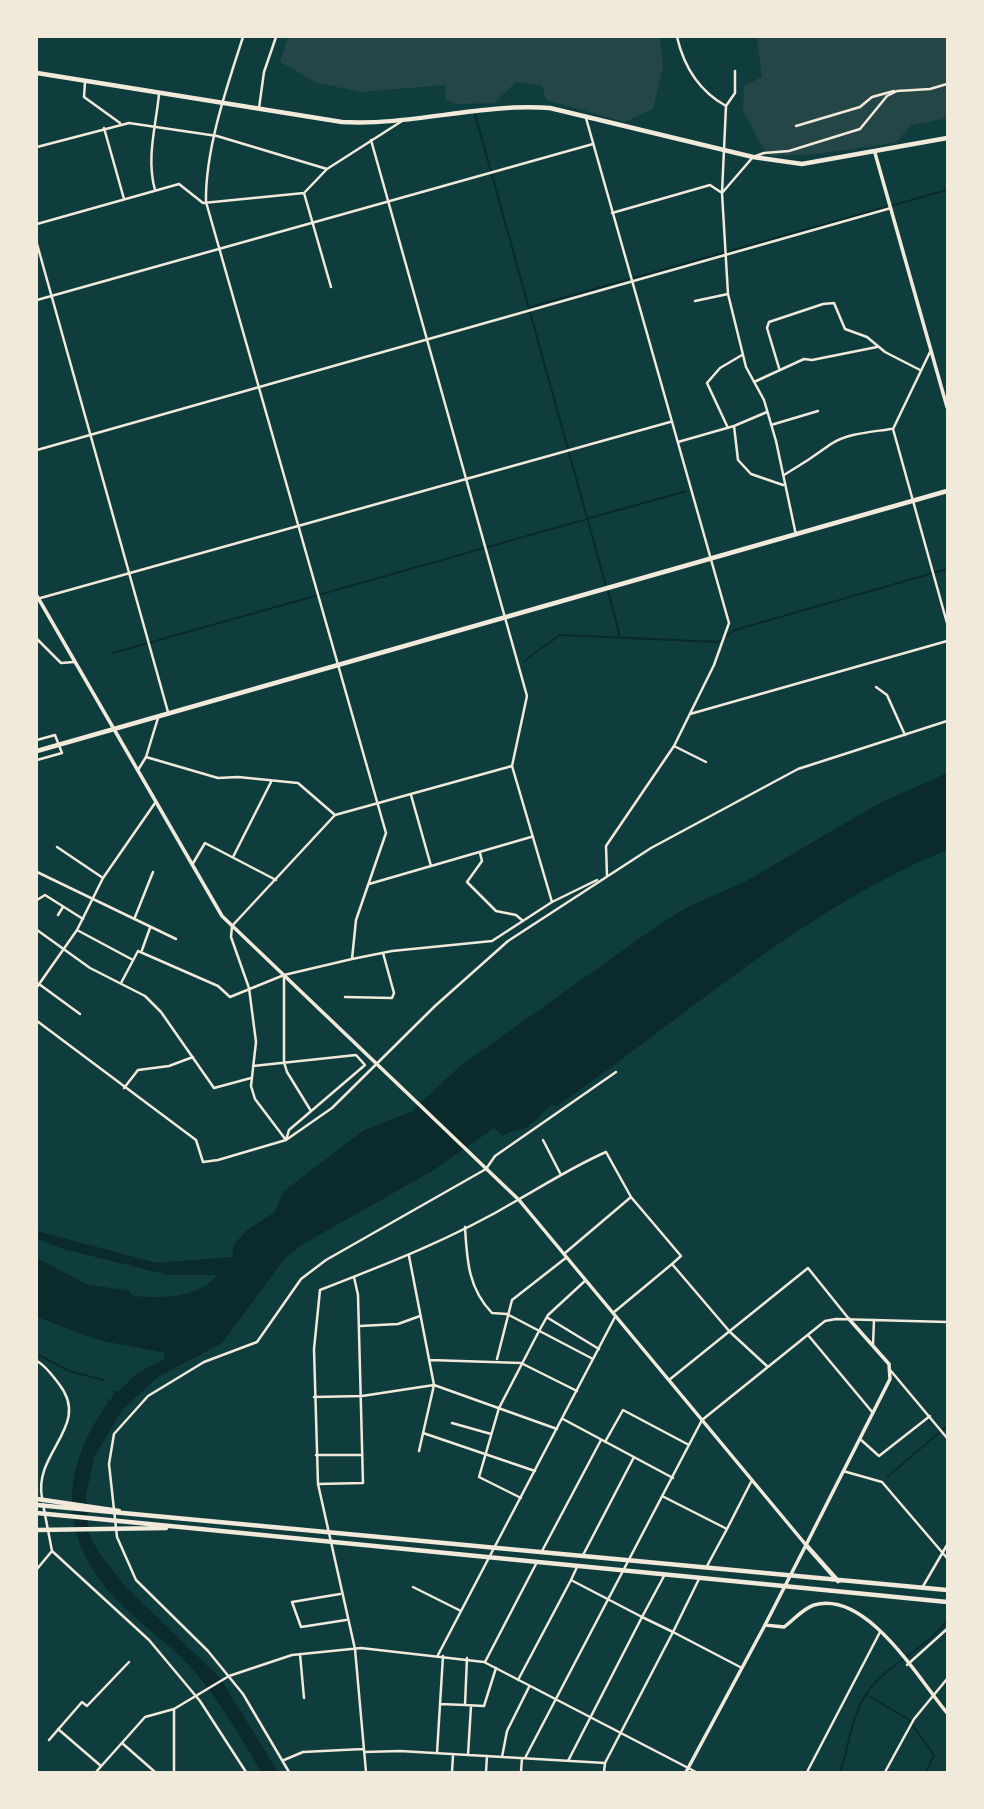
<!DOCTYPE html>
<style>
body{margin:0}
#map{position:relative;width:984px;height:1809px;overflow:hidden;background:#0f3d3e;font-family:Merriweather,serif}
canvas{display:block}
.frame{position:absolute;inset:0;border:38px solid #f1e9da;pointer-events:none}
</style>
<div id="map">
<canvas width="984" height="1809"></canvas>
<div class="frame"></div>
</div>
<script>
const ctx = document.querySelector('canvas').getContext('2d');
ctx.lineJoin = 'round';
function paint(path, color) { ctx.fillStyle = color; ctx.fill(path, 'evenodd'); }
function stroke(path, color, width, dash) { ctx.strokeStyle = color; ctx.lineWidth = width; ctx.lineCap = dash ? 'butt' : 'round'; ctx.setLineDash(dash || []); ctx.stroke(path); }
paint(new Path2D(`
 M 288,37 L 660,37 L 663,67 L 653,109 L 625,122 L 546,100 L 542,85 L 516,82 L 494,103 L 457,104 L 446,100 L 445,85 L 361,92 L 317,83 L 280,62 Z
 M 757,37 L 947,37 L 947,118 L 912,125 L 895,143 L 817,154 L 771,156 L 762,146 L 743,111 L 744,86 L 762,77 Z`), '#244646');
paint(new Path2D(`
 M 947,773 L 947,850 C 801,910 685,1018 557,1106 L 551,1105 C 541,1112 536,1123 525,1128 C 518,1131 511,1130 503,1136 L 494,1128 L 434,1170 L 305,1243 L 285,1258 L 222,1343 L 158,1377 L 122,1410 L 94,1457 L 86,1495 L 89,1534 L 99,1553 L 125,1586 L 220,1678 L 278,1772 L 261,1772 C 239,1734 216,1694 186,1662 C 163,1639 136,1621 114,1597 C 57,1535 61,1468 108,1403 L 106,1399 L 110,1401 L 115,1390 L 118,1392 L 136,1374 L 164,1359 L 165,1353 L 98,1340 L 37,1317 L 37,1258 L 86,1284 L 129,1291 L 133,1296 C 163,1298 196,1299 218,1275 L 168,1275 L 63,1249 L 37,1239 L 37,1231 L 157,1263 L 232,1257 L 234,1244 L 247,1230 L 275,1212 L 283,1192 L 364,1130 L 411,1112 L 459,1067 L 661,923 L 688,907 L 748,880 L 878,804 Z`), '#0a2a2b');
stroke(new Path2D(`
 M 475,114 L 606,586
 M 530,307 L 947,190
 M 608,591 L 620,637
 M 113,653 L 686,491
 M 524,661 L 560,635 L 718,642 L 735,630 L 947,569
 M 37,1354 L 69,1371 L 103,1380
 M 887,1477 L 947,1426
 M 867,1695 L 908,1719 L 934,1755 L 926,1772
 M 840,1772 C 849,1747 851,1717 866,1694 C 886,1664 925,1650 947,1621`), '#0a2a2b', 2);
stroke(new Path2D(`
 M 243,37 C 227,86 205,150 206,202 L 386,833 L 356,920 L 352,959
 M 677,37 C 684,67 699,91 726,106 L 722,193 L 728,294 L 746,367 L 764,400 L 776,441 L 796,535
 M 85,82 L 84,97 L 120,123
 M 726,106 L 735,93 L 735,71
 M 259,108 L 264,72 L 276,37
 M 586,118 L 729,623 L 714,665 L 674,746 L 606,846 L 607,876
 M 796,126 L 860,107 L 872,97 L 894,91
 M 104,128 L 124,199
 M 371,140 L 527,696 L 512,766 L 552,902
 M 37,147 L 129,123 L 217,136 L 327,169
 M 155,190 C 146,158 156,126 159,94
 M 304,193 L 331,287
 M 612,213 L 710,185 L 722,193 L 753,157 L 764,153 L 789,151 L 860,129 L 887,96 L 897,91 L 930,89 L 947,84
 M 37,224 L 179,184 L 203,203 L 304,193 L 327,169 L 402,121
 M 37,244 L 168,712
 M 37,300 L 593,144
 M 695,301 L 728,294
 M 930,352 L 893,429 L 947,623
 M 779,368 L 767,328 L 769,322 L 823,304 L 834,303 L 845,329 L 867,337 L 885,352 L 920,370
 M 754,382 L 804,359 L 812,360 L 877,347
 M 771,425 L 818,411
 M 734,426 L 738,460 L 751,474 L 783,485
 M 728,428 L 707,383 L 720,368 L 742,355
 M 678,442 L 734,426 L 767,412
 M 37,450 L 891,208
 M 784,475 C 801,465 816,455 831,444 C 848,433 872,432 891,429
 M 37,599 L 670,422
 M 37,639 L 61,663 L 74,662
 M 876,687 L 887,695 L 905,735
 M 690,714 L 947,641
 M 37,740 L 55,735 L 62,753 L 37,760
 M 674,746 L 706,762
 M 146,757 L 218,778 L 238,777 L 298,783 L 335,815
 M 138,770 L 146,757 L 158,718
 M 411,795 L 431,866
 M 57,847 L 103,878
 M 480,853 L 482,861 L 467,882 L 496,911 L 516,915 L 523,921
 M 233,857 L 271,782
 M 192,865 L 205,843 L 276,880
 M 37,872 L 176,939
 M 369,884 L 531,837
 M 37,900 L 45,895 L 83,919
 M 58,915 L 63,907
 M 135,917 L 153,872
 M 37,930 L 90,968 L 145,996 L 161,1012 L 214,1088 L 251,1078
 M 77,930 L 133,960
 M 142,950 L 150,928
 M 284,975 L 284,1062 L 287,1072 L 311,1111
 M 121,983 L 138,951 L 218,986 L 230,997 L 284,975 L 352,959 L 392,951 L 492,941 L 552,902 L 597,880
 M 39,984 L 80,1014
 M 37,987 L 77,930 L 103,878 L 155,803
 M 345,997 L 392,998 L 394,993 L 383,953
 M 37,1021 L 196,1140 L 203,1162 L 218,1160 L 286,1140 L 332,1108 L 435,1006 L 508,941 L 651,848 L 798,769 L 947,721
 M 253,1066 L 356,1055 L 365,1065 L 289,1130 L 286,1140
 M 124,1088 L 138,1070 L 169,1066 L 193,1057
 M 286,1140 L 255,1099 L 251,1086 L 256,1042 L 249,988 L 231,937 L 232,926 L 335,815 L 512,766
 M 543,1140 L 560,1173
 M 631,1197 L 681,1256 L 672,1264
 M 465,1227 C 467,1260 468,1288 492,1313 L 507,1314 L 593,1359
 M 409,1256 L 434,1385 L 419,1451
 M 613,1313 L 672,1264 L 730,1332 L 768,1367
 M 548,1318 L 599,1349
 M 360,1326 L 398,1324 L 420,1316
 M 808,1335 L 873,1413
 M 873,1345 L 874,1320
 M 497,1359 L 512,1300 L 567,1257
 M 430,1360 L 521,1363 L 577,1391
 M 37,1361 C 47,1367 51,1374 59,1384 C 92,1426 33,1452 42,1498
 M 891,1371 L 947,1438
 M 669,1380 L 808,1268 L 849,1319
 M 314,1397 L 362,1396 L 434,1385 L 557,1429
 M 563,1419 L 673,1478
 M 452,1423 L 491,1434
 M 423,1433 L 535,1471
 M 860,1439 L 879,1456 L 930,1416
 M 605,1442 L 623,1410 L 689,1445
 M 316,1455 L 361,1455
 M 843,1471 L 882,1482 L 947,1558
 M 318,1484 L 363,1483 L 358,1295 L 354,1277
 M 664,1497 L 727,1529 L 751,1482
 M 521,1498 L 479,1477 L 499,1408 L 539,1331 L 548,1315 L 586,1280
 M 43,1504 L 52,1551 L 149,1640 L 200,1701 L 246,1772
 M 542,1551 L 601,1440
 M 582,1557 L 634,1457
 M 707,1566 L 727,1529
 M 37,1569 L 52,1551
 M 699,1579 L 673,1632 L 742,1668
 M 571,1580 L 577,1567
 M 413,1587 L 461,1611
 M 922,1588 L 947,1545
 M 340,1594 L 292,1602 L 301,1627 L 346,1620
 M 300,1654 L 304,1698
 M 438,1655 L 615,1317
 M 485,1662 L 537,1562
 M 907,1665 L 947,1629
 M 518,1680 L 571,1580 L 642,1617 L 568,1761
 M 440,1704 L 465,1705 L 467,1658
 M 465,1705 L 484,1706 L 496,1668
 M 58,1729 L 101,1766
 M 49,1740 L 82,1702 L 87,1706 L 129,1662
 M 122,1743 L 155,1772
 M 364,1752 L 400,1751 L 605,1763
 M 437,1753 L 443,1656
 M 468,1755 L 471,1706
 M 502,1757 L 507,1731 L 529,1687
 M 525,1758 L 702,1420 L 825,1321 L 836,1319 L 947,1322
 M 284,1760 L 303,1752 L 363,1749
 M 96,1772 L 145,1717 L 174,1709 L 229,1676 L 292,1655 L 361,1648 L 484,1662 L 696,1772
 M 174,1772 L 174,1709
 M 289,1772 L 243,1694 L 208,1651 L 136,1580 L 117,1537 L 109,1464 L 114,1434 L 148,1396 L 204,1362 L 257,1342 L 301,1279 L 326,1260 L 486,1169 L 495,1156 L 616,1072
 M 366,1772 L 355,1649 L 318,1484 L 314,1349 L 320,1290 C 387,1264 454,1238 516,1201 C 546,1184 574,1166 606,1152 L 631,1197 L 565,1253
 M 452,1772 L 453,1755
 M 486,1772 L 487,1756
 M 521,1772 L 522,1758
 M 604,1772 L 605,1763 L 673,1632 L 642,1617 L 664,1576
 M 807,1772 L 880,1632
 M 885,1772 L 914,1719 L 947,1679`), '#f1e9da', 2.5);
stroke(new Path2D(`
 M 875,153 L 947,407
 M 806,1545 L 890,1379 L 889,1364 L 849,1319
 M 686,1772 L 765,1625`), '#f1e9da', 3.5);
stroke(new Path2D(`
 M 37,596 L 222,916 L 519,1200 L 806,1545 L 765,1625 L 784,1627 C 794,1620 802,1609 814,1605 C 867,1590 918,1678 947,1713`), '#f1e9da', 3.5);
stroke(new Path2D(`
 M 37,73 L 342,122 C 412,126 480,103 550,108 L 753,157 L 802,164 L 947,138
 M 37,751 L 947,491`), '#f1e9da', 4.5);
stroke(new Path2D(`
 M 37,1499 L 119,1511
 M 37,1505 L 947,1590
 M 37,1513 L 947,1602
 M 37,1530 L 166,1528
 M 806,1545 L 838,1581`), '#f1e9da', 4.5);
</script>
